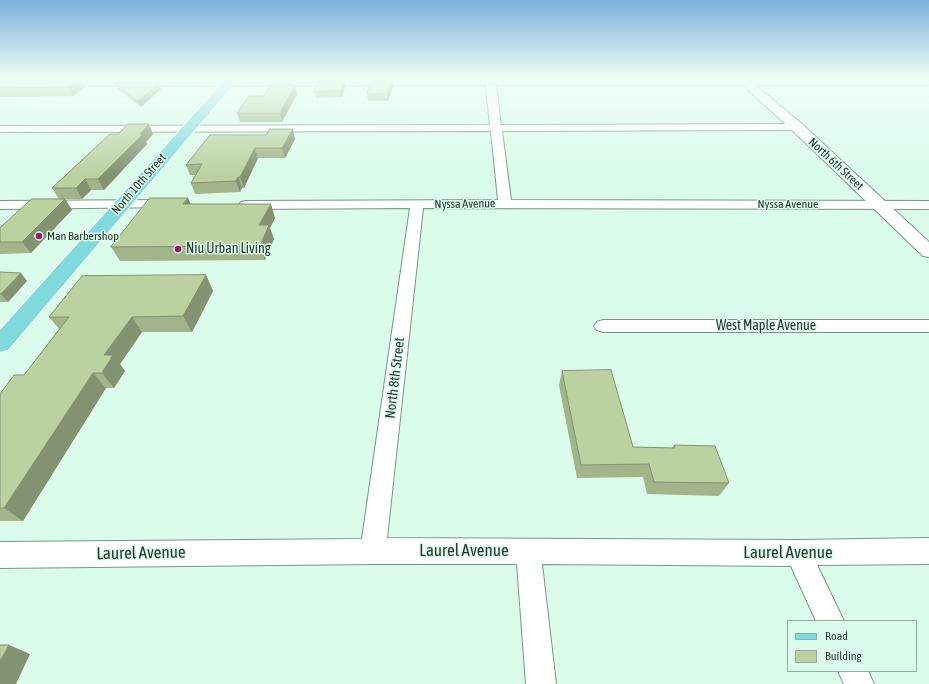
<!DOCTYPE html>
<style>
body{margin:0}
#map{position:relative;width:929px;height:684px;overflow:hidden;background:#dbfcea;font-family:"Asap Condensed",sans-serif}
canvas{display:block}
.legend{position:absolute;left:787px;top:620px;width:130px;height:52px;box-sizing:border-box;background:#dbfcea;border:1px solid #94ada0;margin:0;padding:5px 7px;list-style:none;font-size:12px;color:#2a3730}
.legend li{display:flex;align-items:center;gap:8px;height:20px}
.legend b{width:20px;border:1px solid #94ada0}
</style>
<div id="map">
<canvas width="929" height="684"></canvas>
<ul class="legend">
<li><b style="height:5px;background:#80dadc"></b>Road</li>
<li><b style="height:11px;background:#bbd1a0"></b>Building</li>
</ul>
</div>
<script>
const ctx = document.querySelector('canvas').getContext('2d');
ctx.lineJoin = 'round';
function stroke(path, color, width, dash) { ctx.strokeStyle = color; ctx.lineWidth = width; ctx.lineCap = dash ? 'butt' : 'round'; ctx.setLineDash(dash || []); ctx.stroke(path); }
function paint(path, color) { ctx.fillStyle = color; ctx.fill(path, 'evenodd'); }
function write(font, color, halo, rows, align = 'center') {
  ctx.font = font + ' "Asap Condensed",sans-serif'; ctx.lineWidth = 3; ctx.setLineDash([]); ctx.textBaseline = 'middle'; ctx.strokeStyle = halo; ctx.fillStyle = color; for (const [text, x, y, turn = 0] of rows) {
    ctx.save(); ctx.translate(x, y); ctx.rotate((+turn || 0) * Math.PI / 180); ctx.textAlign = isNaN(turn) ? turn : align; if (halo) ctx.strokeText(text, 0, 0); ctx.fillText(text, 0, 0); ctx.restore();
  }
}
const minor = new Path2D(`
 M 485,79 L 495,79 L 501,125 L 797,124 L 802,127 L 797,130 L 502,131 L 511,200 L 929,201 L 929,209 L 423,208 L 387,538 L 798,540 L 929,538 L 929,564 L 817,565 L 844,621 L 816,621 L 791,566 L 542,564 L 556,684 L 526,684 L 517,564 L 373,564 L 0,568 L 0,542 L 362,539 L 410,208 L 246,209 L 241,208 L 239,205 L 241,202 L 246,201 L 498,200 L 491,131 L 0,132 L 0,126 L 490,125 Z
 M 168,200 L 173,201 L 175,204 L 173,207 L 0,209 L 0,201 Z
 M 603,320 L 929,320 L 929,332 L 603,332 L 597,330 L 594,326 L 597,322 Z
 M 838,671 L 868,671 L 874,684 L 844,684 Z`);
const tertiary = new Path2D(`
 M 736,79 L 748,79 L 802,124 L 929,242 L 929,257 L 923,256 L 792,130 Z`);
const secondary = new Path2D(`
 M 929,79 L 929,85 L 0,86 L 0,80 Z`);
const primary = new Path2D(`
 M 226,79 L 238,79 L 8,350 L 0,352 L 0,330 Z`);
stroke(minor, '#799787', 2);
stroke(tertiary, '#799787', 2);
stroke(secondary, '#799787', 2);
stroke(primary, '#fff', 2);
paint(minor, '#fff');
paint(tertiary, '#fff');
paint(secondary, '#bfeded');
paint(primary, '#80dadc');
paint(new Path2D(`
 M 0,79 L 80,79 L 85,87 L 73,96 L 0,97 Z
 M 115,83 L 159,83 L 161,89 L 141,107 L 118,89 Z
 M 345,87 L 342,97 L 316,98 L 314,92 Z
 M 393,87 L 388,101 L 368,101 L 367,94 Z
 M 297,94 L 282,122 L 240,122 L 237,113 Z
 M 153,134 L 146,142 L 147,144 L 104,190 L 91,190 L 82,199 L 65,199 L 72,210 L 31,253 L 0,254 L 0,228 L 59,199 L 52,188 Z
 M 210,135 L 295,139 L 285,158 L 258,158 L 244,188 L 242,188 L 240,192 L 195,194 L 191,183 L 196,175 L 190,175 L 186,165 Z
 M 188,198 L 190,204 L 275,218 L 270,228 L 274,239 L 265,260 L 120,261 L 111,247 Z
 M 0,272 L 27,281 L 8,302 L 0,302 Z
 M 206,275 L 213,291 L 192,332 L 142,332 L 120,364 L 125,371 L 114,388 L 106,388 L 23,521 L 0,521 L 0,394 L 24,375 L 59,329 L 49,317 Z
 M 562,371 L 633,447 L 672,448 L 674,445 L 729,483 L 719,496 L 647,494 L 643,477 L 577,478 L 559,385 Z`), '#a1b48a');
paint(new Path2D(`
 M 80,79 L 85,87 L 73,96 L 68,87 Z
 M 344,81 L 345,87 L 342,97 L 341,90 Z
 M 392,81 L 393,87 L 388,101 L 387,94 Z
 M 159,83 L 161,89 L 141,107 L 138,101 Z
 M 295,85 L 297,94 L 282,122 L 280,113 Z
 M 149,124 L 153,134 L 146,142 L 147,144 L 104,190 L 98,179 Z
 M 293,129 L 295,139 L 285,158 L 282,148 Z
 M 255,148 L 258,158 L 244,188 L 240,177 Z
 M 238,177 L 242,188 L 240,192 L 236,181 Z
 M 85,179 L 91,190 L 82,199 L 76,188 Z
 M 188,198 L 194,212 L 183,204 Z
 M 65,199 L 72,210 L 31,253 L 22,242 Z
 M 271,204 L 275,218 L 270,228 L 274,239 L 265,260 L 260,246 L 259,225 Z
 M 21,273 L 27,281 L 8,302 L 1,294 Z
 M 206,275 L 213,291 L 192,332 L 183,316 Z
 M 132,317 L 142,332 L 120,364 L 125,371 L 114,388 L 102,373 L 104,355 Z
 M 93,373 L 106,388 L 23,521 L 4,508 Z
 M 9,645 L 30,654 L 16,684 L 0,684 L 0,661 Z`), '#839270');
const building = new Path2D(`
 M 0,79 L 80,79 L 68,87 L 0,88 Z
 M 320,81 L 344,81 L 341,90 L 314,92 Z
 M 372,81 L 392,81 L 387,94 L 367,94 Z
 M 115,83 L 159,83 L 138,101 Z
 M 271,85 L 295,85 L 280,113 L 237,113 L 249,96 L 263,96 Z
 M 128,124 L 149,124 L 140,134 L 143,134 L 98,179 L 85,179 L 76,188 L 52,188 L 110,134 L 118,134 Z
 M 270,129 L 293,129 L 282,148 L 255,148 L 240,177 L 238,177 L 236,181 L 191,183 L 202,164 L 186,165 L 210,135 L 266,135 Z
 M 150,198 L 188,198 L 183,204 L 271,204 L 259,225 L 269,225 L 260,246 L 111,247 Z
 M 32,199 L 65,199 L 22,242 L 0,242 L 0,228 Z
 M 0,272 L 21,273 L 1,294 L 0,294 Z
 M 206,275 L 183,316 L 132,317 L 104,355 L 113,355 L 102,373 L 93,373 L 4,508 L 0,508 L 0,394 L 14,375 L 24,375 L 69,317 L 49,317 L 82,276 Z
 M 611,370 L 633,447 L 675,448 L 674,445 L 715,446 L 729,483 L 654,482 L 649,464 L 581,465 L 562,371 Z
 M 0,645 L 9,645 L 0,661 Z`);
paint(building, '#bbd1a0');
stroke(building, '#839270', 1);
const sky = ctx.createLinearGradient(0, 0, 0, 174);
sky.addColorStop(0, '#7ab1dc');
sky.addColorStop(0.45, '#effef6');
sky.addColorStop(1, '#effef600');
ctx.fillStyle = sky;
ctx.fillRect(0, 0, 929, 174);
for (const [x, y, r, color] of [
 [39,236,4,"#9d1768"],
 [178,249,4,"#9d1768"]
]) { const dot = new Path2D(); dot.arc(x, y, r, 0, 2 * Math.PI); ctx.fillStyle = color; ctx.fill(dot); stroke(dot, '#dbfcea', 1.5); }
write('12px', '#2a3730', '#dbfcea', [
 ["North 6th Street",836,164,43],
 ["North 10th Street",139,184,-49],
 ["Nyssa Avenue",465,204,-1],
 ["Nyssa Avenue",788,204]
]);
write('12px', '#2a3730', '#dbfcea', [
 ["Man Barbershop",47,236]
], 'left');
write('14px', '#2a3730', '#dbfcea', [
 ["Niu Urban Living",186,249]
], 'left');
write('14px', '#2a3730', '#dbfcea', [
 ["West Maple Avenue",766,326],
 ["North 8th Street",395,378,-83]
]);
write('17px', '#2a3730', '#dbfcea', [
 ["Laurel Avenue",464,551],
 ["Laurel Avenue",141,553,-1],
 ["Laurel Avenue",788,553]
]);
</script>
